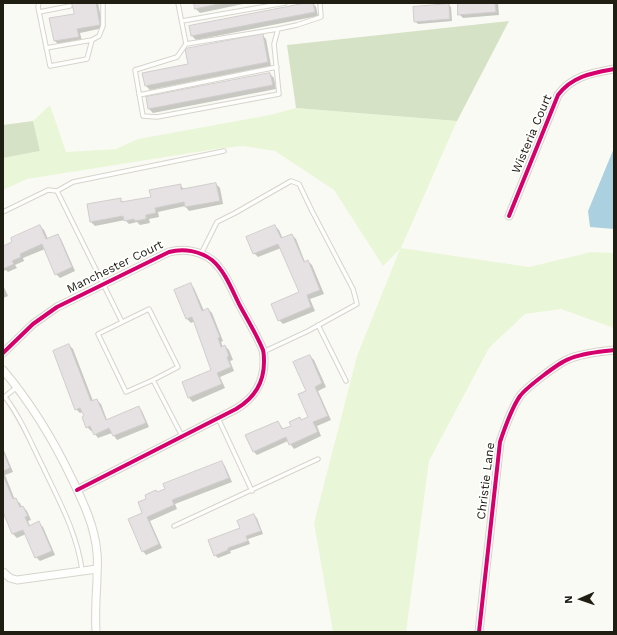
<!DOCTYPE html>
<style>
body{margin:0}
#map{position:relative;width:617px;height:635px;overflow:hidden;background:#fafaf4;font-family:"Work Sans",sans-serif}
canvas{display:block}
.frame{position:absolute;inset:0;border:4px solid #201e13;pointer-events:none}
.north{position:absolute;left:561px;top:579px;width:40px;height:40px;-webkit-text-stroke:3px #fff;paint-order:stroke;rotate:268deg;font-size:11px;font-weight:700;line-height:16px;text-align:center;color:#201e13}
.north::after{content:'';display:block;margin:auto;width:14px;height:18px;background:#201e13;clip-path:polygon(50% 0,100% 100%,50% 72%,0 100%)}
</style>
<div id="map">
<canvas width="617" height="635"></canvas>
<div class="frame"></div>
<div class="north">N</div>
</div>
<script>
const ctx = document.querySelector('canvas').getContext('2d');
ctx.lineJoin = 'round';
function paint(path, color) { ctx.fillStyle = color; ctx.fill(path, 'evenodd'); }
function stroke(path, color, width, dash) { ctx.strokeStyle = color; ctx.lineWidth = width; ctx.lineCap = dash ? 'butt' : 'round'; ctx.setLineDash(dash || []); ctx.stroke(path); }
function write(font, color, halo, rows, align = 'center') {
  ctx.font = font + ' "Work Sans",sans-serif'; ctx.lineWidth = 3.5; ctx.setLineDash([]); ctx.textBaseline = 'middle'; ctx.strokeStyle = halo; ctx.fillStyle = color; for (const [text, x, y, turn = 0] of rows) {
    ctx.save(); ctx.translate(x, y); ctx.rotate((+turn || 0) * Math.PI / 180); ctx.textAlign = isNaN(turn) ? turn : align; if (halo) ctx.strokeText(text, 0, 0); ctx.fillText(text, 0, 0); ctx.restore();
  }
}
paint(new Path2D(`
 M 50,105 L 66,152 L 116,149 L 138,139 L 270,115 L 296,108 L 457,121 L 401,248 L 529,267 L 591,252 L 614,253 L 614,328 L 561,309 L 525,314 L 489,348 L 429,461 L 406,632 L 333,632 L 314,523 L 357,356 L 400,249 L 383,266 L 334,190 L 275,151 L 243,146 L 216,149 L 27,179 L 3,190 L 3,158 L 40,151 L 33,121 Z`), '#eaf6d8');
paint(new Path2D(`
 M 509,21 L 457,121 L 296,108 L 287,45 Z
 M 33,121 L 40,151 L 3,158 L 3,125 Z`), '#d6e2c5');
paint(new Path2D(`
 M 614,148 L 614,229 L 590,227 L 588,211 Z`), '#abd1e1');
paint(new Path2D(`
 M 73,3 L 98,3 L 103,28 L 80,33 L 82,41 L 59,45 L 55,41 L 50,19 L 75,15 Z
 M 195,3 L 248,3 L 200,13 L 196,9 Z
 M 311,3 L 313,3 L 316,7 L 318,16 L 196,40 L 192,36 Z
 M 459,3 L 498,3 L 499,15 L 463,18 L 459,14 Z
 M 448,5 L 451,7 L 452,21 L 418,24 L 415,21 Z
 M 262,35 L 266,39 L 271,66 L 150,90 L 146,86 L 189,65 Z
 M 270,74 L 274,78 L 276,89 L 153,113 L 149,109 L 147,98 Z
 M 216,184 L 220,188 L 223,204 L 189,211 L 185,206 L 158,212 L 159,217 L 149,219 L 150,223 L 140,225 L 137,222 L 129,224 L 125,220 L 95,226 L 91,222 L 120,199 L 124,203 L 152,198 L 180,185 L 185,190 Z
 M 40,226 L 44,230 L 48,239 L 57,235 L 61,239 L 75,271 L 60,278 L 56,274 L 45,249 L 23,258 L 24,261 L 15,265 L 17,268 L 8,272 L 6,270 L 3,271 L 3,247 L 14,242 Z
 M 275,226 L 279,230 L 283,239 L 292,235 L 296,239 L 305,262 L 308,261 L 312,265 L 324,294 L 310,299 L 315,311 L 283,324 L 279,320 L 300,293 L 281,248 L 258,257 L 254,253 Z
 M 190,284 L 194,288 L 204,311 L 208,309 L 212,313 L 223,341 L 221,342 L 223,347 L 225,346 L 229,350 L 233,360 L 230,361 L 234,371 L 220,377 L 225,388 L 193,402 L 189,398 L 183,382 L 213,370 L 195,321 L 191,323 L 187,319 L 175,290 Z
 M 3,285 L 8,296 L 3,298 Z
 M 69,345 L 73,349 L 93,401 L 97,400 L 101,404 L 107,420 L 138,407 L 142,411 L 149,427 L 117,440 L 112,433 L 98,438 L 93,431 L 91,431 L 87,427 L 83,412 L 80,413 L 76,409 Z
 M 310,356 L 314,360 L 326,387 L 318,391 L 331,420 L 317,426 L 321,436 L 294,449 L 288,441 L 257,455 L 253,451 L 278,422 L 284,430 L 292,426 L 300,419 L 302,421 L 309,417 L 307,391 Z
 M 3,448 L 13,472 L 5,475 L 15,500 L 20,503 L 22,508 L 23,507 L 27,511 L 31,520 L 28,521 L 30,526 L 39,523 L 43,527 L 55,555 L 40,561 L 36,557 L 26,534 L 17,538 L 13,534 L 3,510 Z
 M 222,462 L 225,466 L 232,482 L 175,504 L 177,509 L 150,521 L 162,548 L 146,555 L 143,551 L 143,513 L 147,499 Z
 M 254,515 L 257,518 L 263,534 L 248,539 L 250,544 L 230,551 L 231,553 L 218,558 L 215,555 Z`), '#0003');
const building = new Path2D(`
 M 72,3 L 96,3 L 100,25 L 77,29 L 79,37 L 54,41 L 49,18 L 74,14 Z
 M 194,3 L 223,3 L 195,9 Z
 M 306,3 L 313,3 L 315,12 L 191,36 L 189,26 Z
 M 458,3 L 495,3 L 496,12 L 458,15 Z
 M 449,4 L 450,19 L 414,22 L 413,7 Z
 M 263,34 L 268,62 L 145,86 L 142,73 L 188,64 L 185,49 Z
 M 270,73 L 273,85 L 148,109 L 146,97 Z
 M 216,183 L 220,201 L 185,207 L 184,202 L 155,208 L 156,213 L 146,215 L 146,219 L 135,221 L 134,219 L 124,221 L 123,216 L 90,222 L 87,204 L 121,198 L 121,202 L 151,197 L 149,190 L 181,184 L 181,189 Z
 M 40,225 L 46,239 L 58,234 L 72,267 L 55,275 L 42,244 L 20,254 L 21,257 L 12,261 L 14,264 L 3,269 L 3,246 L 12,242 L 11,238 Z
 M 275,225 L 281,238 L 292,234 L 304,262 L 308,260 L 320,290 L 307,295 L 311,307 L 278,321 L 271,304 L 299,292 L 278,244 L 253,254 L 246,237 Z
 M 191,283 L 202,311 L 208,308 L 220,337 L 218,338 L 221,347 L 225,345 L 229,356 L 227,357 L 231,367 L 217,373 L 222,384 L 188,398 L 182,382 L 211,370 L 192,317 L 186,319 L 174,290 Z
 M 69,344 L 91,401 L 97,399 L 106,420 L 139,406 L 146,423 L 113,436 L 109,428 L 94,435 L 90,426 L 86,428 L 82,417 L 84,416 L 80,408 L 75,410 L 53,351 Z
 M 310,355 L 322,383 L 315,387 L 328,416 L 313,422 L 318,432 L 289,445 L 286,437 L 253,452 L 245,435 L 278,421 L 282,429 L 291,426 L 289,422 L 300,417 L 301,420 L 308,417 L 298,394 L 306,391 L 293,362 Z
 M 3,451 L 10,468 L 3,471 Z
 M 222,461 L 229,478 L 172,500 L 174,505 L 147,517 L 159,544 L 142,552 L 128,519 L 142,513 L 138,502 L 146,499 L 145,495 L 156,490 L 157,492 L 165,489 L 163,484 Z
 M 3,475 L 13,499 L 16,498 L 20,507 L 23,506 L 28,516 L 25,517 L 29,526 L 39,521 L 52,551 L 35,558 L 23,530 L 12,534 L 3,512 Z
 M 254,514 L 261,531 L 246,536 L 248,541 L 228,548 L 228,550 L 214,556 L 208,540 L 240,528 L 237,521 Z`);
paint(building, '#e6e1e2');
stroke(building, '#d1cccd', 1);
const lane = new Path2D(`
 M 39,3 L 38,7 L 50,66 L 87,59 L 92,40
 M 178,3 L 186,44 L 177,57 L 135,70 L 143,116 L 157,117 L 279,94 L 274,44 L 278,29 L 297,25 L 321,17 L 320,3
 M 39,12 L 70,6
 M 182,21 L 285,3
 M 186,44 L 278,29
 M 46,48 L 92,40 L 99,36 L 103,26 L 103,3
 M 139,95 L 277,67
 M 57,191 L 122,322
 M 3,212 L 48,190 L 57,191 L 73,182 L 224,151
 M 201,254 L 217,222 L 235,213 L 291,181 L 299,184 L 312,211 L 353,289 L 357,304 L 308,331 L 263,352
 M 318,325 L 346,381
 M 153,380 L 178,367 L 149,309 L 98,334 L 126,392 L 153,380 L 182,436
 M 5,397 C 21,418 31,443 43,467 C 59,501 77,533 82,570
 M 3,398 L 17,387
 M 218,418 L 252,491
 M 174,526 L 318,459`);
const street = new Path2D(`
 M 509,216 L 558,95 C 572,76 592,73 614,69
 M 3,353 L 33,324 L 57,307 L 169,252 C 184,248 200,251 212,260 C 225,271 232,290 239,304 C 247,319 257,335 263,350 C 264,354 264,358 264,362 C 264,383 253,399 236,409 L 77,490
 M 3,370 C 32,404 54,441 73,481 C 84,504 95,527 97,553 C 98,562 97,571 97,580 C 96,597 95,615 96,632
 M 3,572 L 10,578 L 17,580 L 97,569
 M 479,632 L 500,442 C 505,427 511,409 520,396 C 526,388 558,363 569,359 C 582,353 599,352 614,350`);
stroke(lane, '#d6d4cc', 5.5);
stroke(street, '#d6d4cc', 9);
stroke(lane, '#fefefd', 3.5);
stroke(street, '#fefefd', 7);
stroke(new Path2D(`
 M 509,216 L 558,95 C 572,76 592,73 614,69
 M 3,353 L 33,324 L 57,307 L 169,252 C 184,248 200,251 212,260 C 225,271 232,290 239,304 C 247,319 257,335 263,350 C 264,354 264,358 264,362 C 264,383 253,399 236,409 L 77,490
 M 479,632 L 500,442 C 505,427 511,409 520,396 C 526,388 558,363 569,359 C 582,353 599,352 614,350`), '#d6006c', 4);
write('12px', '#201e13', '#fff', [
 ["Wisteria Court",532,134,-67],
 ["Manchester Court",115,267,-26],
 ["Christie Lane",486,481,-83]
]);
</script>
